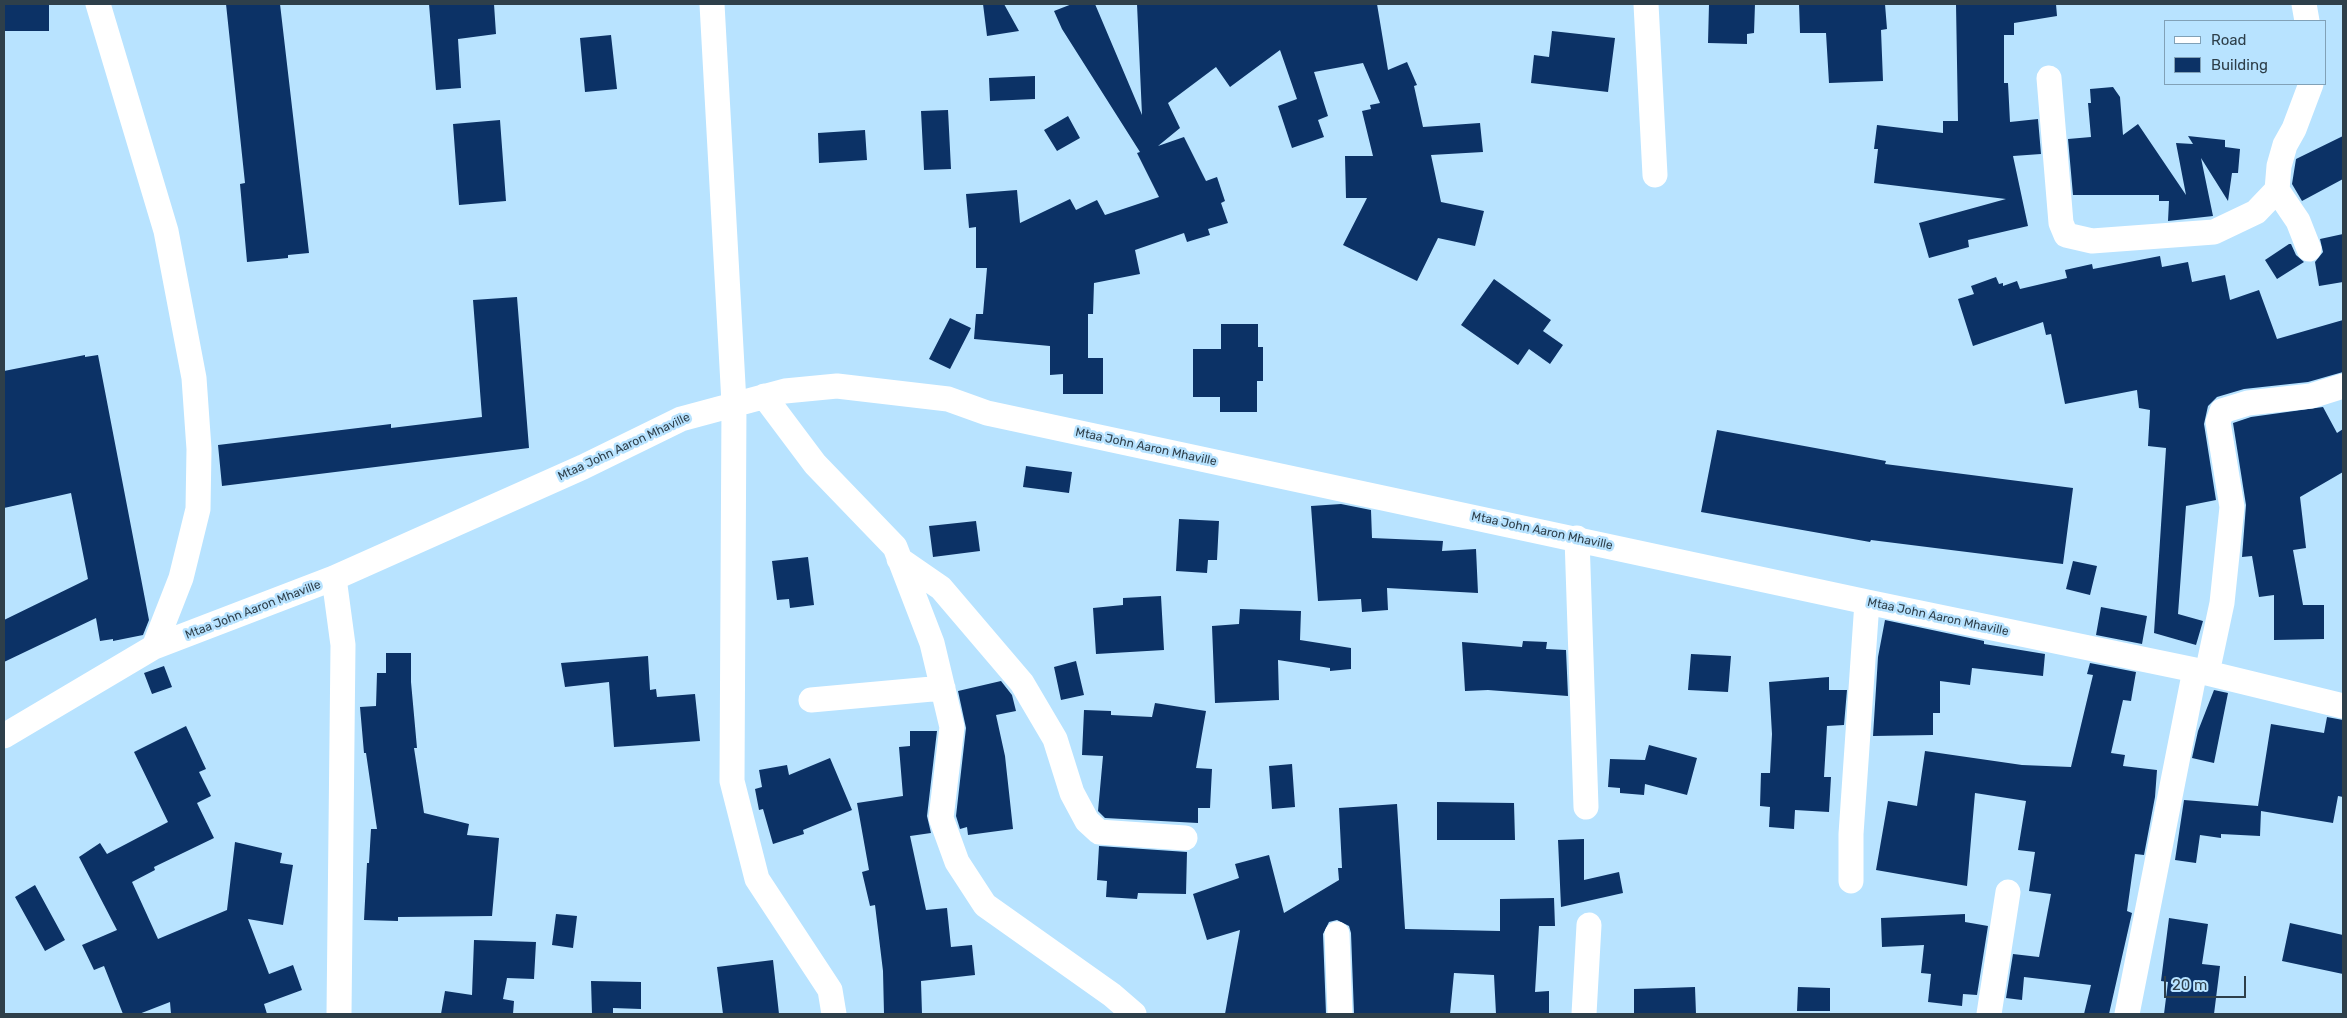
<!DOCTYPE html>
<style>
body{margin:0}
#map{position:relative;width:2347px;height:1018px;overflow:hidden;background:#b8e3ff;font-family:Rubik,sans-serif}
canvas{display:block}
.frame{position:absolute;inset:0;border:5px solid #2e3f4a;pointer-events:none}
.legend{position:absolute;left:2164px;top:20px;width:162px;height:65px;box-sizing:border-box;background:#b8e3ff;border:1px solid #81a1b7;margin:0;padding:6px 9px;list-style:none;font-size:15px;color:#2e3f4a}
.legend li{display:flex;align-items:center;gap:10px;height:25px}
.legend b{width:25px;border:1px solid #81a1b7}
.scale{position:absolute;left:2164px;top:976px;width:82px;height:22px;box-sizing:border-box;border:2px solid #2e3f4a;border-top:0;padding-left:6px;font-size:15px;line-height:18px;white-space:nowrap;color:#2e3f4a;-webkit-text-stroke:4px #b8e3ff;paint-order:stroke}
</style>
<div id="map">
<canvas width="2347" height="1018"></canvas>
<div class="frame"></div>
<ul class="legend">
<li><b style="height:6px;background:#fff"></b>Road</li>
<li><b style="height:14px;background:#0c3266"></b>Building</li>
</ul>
<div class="scale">20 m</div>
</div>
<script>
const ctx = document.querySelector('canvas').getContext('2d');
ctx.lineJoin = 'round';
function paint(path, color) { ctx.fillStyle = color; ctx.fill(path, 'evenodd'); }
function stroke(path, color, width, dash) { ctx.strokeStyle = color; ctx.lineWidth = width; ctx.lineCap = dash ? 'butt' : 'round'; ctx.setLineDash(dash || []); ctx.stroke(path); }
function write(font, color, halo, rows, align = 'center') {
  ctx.font = font + ' Rubik,sans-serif'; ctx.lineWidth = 5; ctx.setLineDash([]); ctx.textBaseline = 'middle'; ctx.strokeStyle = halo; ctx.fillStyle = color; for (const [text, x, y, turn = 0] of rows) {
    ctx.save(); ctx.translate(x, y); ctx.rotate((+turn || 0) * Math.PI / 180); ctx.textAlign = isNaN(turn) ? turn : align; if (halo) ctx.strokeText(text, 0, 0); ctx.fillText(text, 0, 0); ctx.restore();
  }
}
paint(new Path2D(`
 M 4,4 L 49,4 L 49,31 L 4,31 Z
 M 226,4 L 280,4 L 309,253 L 288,255 L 288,258 L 247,262 L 240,184 L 245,183 Z
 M 429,4 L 494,4 L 496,34 L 458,39 L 461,88 L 436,90 Z
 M 983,4 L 1004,4 L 1019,31 L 987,36 Z
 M 1072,4 L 1095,4 L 1142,115 L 1137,4 L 1377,4 L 1388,70 L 1407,62 L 1417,85 L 1414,86 L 1423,127 L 1480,123 L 1483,152 L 1431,155 L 1441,202 L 1484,211 L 1475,246 L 1438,238 L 1417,281 L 1343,245 L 1367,198 L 1346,198 L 1345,156 L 1373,156 L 1362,111 L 1371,109 L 1370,105 L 1380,103 L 1363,63 L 1314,72 L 1328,116 L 1318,120 L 1324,137 L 1292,148 L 1278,106 L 1297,99 L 1280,50 L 1230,87 L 1216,67 L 1168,103 L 1180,128 L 1158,146 L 1184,137 L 1206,181 L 1217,177 L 1225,201 L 1221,203 L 1228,223 L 1208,229 L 1210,235 L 1187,242 L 1184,233 L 1135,250 L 1140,274 L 1094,283 L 1093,314 L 1088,314 L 1088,358 L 1103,358 L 1103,394 L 1063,394 L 1063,374 L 1050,375 L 1050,346 L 974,339 L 976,314 L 983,314 L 987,268 L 976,268 L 976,227 L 969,228 L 966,194 L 1017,190 L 1020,223 L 1070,199 L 1076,210 L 1097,200 L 1105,215 L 1159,197 L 1137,153 L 1140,152 L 1062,29 L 1054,11 Z
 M 1709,4 L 1755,4 L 1754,33 L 1747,34 L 1747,44 L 1708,43 Z
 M 1799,4 L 1885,4 L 1887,29 L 1881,30 L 1883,81 L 1829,83 L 1826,33 L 1800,33 Z
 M 1956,4 L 2056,4 L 2057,16 L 2014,23 L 2014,35 L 2004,35 L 2004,83 L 2008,83 L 2010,122 L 2038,119 L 2041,154 L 2013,156 L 2028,226 L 1968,240 L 1969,247 L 1929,258 L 1919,223 L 2006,199 L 1874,183 L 1878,149 L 1874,149 L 1877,125 L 1943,133 L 1943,121 L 1958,121 Z
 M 1552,31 L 1615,38 L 1608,92 L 1531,83 L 1534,55 L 1549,57 Z
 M 611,35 L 617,89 L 585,92 L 580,38 Z
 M 1035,76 L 1035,99 L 990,101 L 989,78 Z
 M 2113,87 L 2120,97 L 2123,135 L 2138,124 L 2186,195 L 2176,143 L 2193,144 L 2188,136 L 2225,140 L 2225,147 L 2240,149 L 2238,173 L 2232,173 L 2228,201 L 2201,158 L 2213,216 L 2168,221 L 2169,201 L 2159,201 L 2159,195 L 2073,195 L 2068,139 L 2091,137 L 2088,103 L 2091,103 L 2090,89 Z
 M 948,110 L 951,169 L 924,170 L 921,111 Z
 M 1068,116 L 1080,138 L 1057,151 L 1044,130 Z
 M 500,120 L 506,201 L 459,205 L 453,124 Z
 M 865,130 L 867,160 L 819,163 L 818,133 Z
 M 2343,136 L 2343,179 L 2302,201 L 2292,184 L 2296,159 Z
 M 2343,234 L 2343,282 L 2319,286 L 2315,262 L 2323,252 L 2320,239 Z
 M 2289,244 L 2291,244 L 2296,255 L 2304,262 L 2277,279 L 2265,260 Z
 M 2160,256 L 2162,267 L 2188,262 L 2192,282 L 2225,275 L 2230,300 L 2259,290 L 2277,339 L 2343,320 L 2343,372 L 2308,382 L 2244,389 L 2217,397 L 2208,406 L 2204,424 L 2216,500 L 2186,506 L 2178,614 L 2203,621 L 2196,645 L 2154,633 L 2166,448 L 2148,446 L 2150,410 L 2139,408 L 2137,390 L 2065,404 L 2051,334 L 2046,335 L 2043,322 L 1973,346 L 1958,299 L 1974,294 L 1971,286 L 1996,277 L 1999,284 L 2003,283 L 2003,286 L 2017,281 L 2020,289 L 2067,278 L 2065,270 L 2092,264 L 2093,269 Z
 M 1494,279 L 1551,320 L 1543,331 L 1563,345 L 1550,364 L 1529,349 L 1518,365 L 1461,325 Z
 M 517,297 L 529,448 L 222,486 L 218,445 L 391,424 L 391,428 L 482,417 L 473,300 Z
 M 950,318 L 971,328 L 950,369 L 929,359 Z
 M 1221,324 L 1258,324 L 1258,347 L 1263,347 L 1263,381 L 1257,381 L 1257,412 L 1220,412 L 1220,397 L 1193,397 L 1193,349 L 1221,349 Z
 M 85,355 L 85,357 L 98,355 L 149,620 L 143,635 L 113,641 L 113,639 L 100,641 L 96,618 L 4,662 L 4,620 L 88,579 L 71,493 L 4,508 L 4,371 Z
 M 2323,407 L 2337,433 L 2343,429 L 2343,472 L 2300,497 L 2306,548 L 2293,550 L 2303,605 L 2324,605 L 2324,639 L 2274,640 L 2274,595 L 2259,597 L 2252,556 L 2242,557 L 2246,505 L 2233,423 L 2251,417 Z
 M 1717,430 L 1886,461 L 1885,464 L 2073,488 L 2063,564 L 1871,540 L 1870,542 L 1701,512 Z
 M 1026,466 L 1072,472 L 1069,493 L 1023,487 Z
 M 1341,504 L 1371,510 L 1372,538 L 1443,541 L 1442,551 L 1476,549 L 1478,593 L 1387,588 L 1388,610 L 1362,612 L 1361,599 L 1318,601 L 1311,506 Z
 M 1179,519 L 1219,521 L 1217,560 L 1208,560 L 1207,573 L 1176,571 Z
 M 976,521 L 980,551 L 933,557 L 929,526 Z
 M 808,557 L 814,605 L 790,608 L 789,599 L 777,600 L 772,561 Z
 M 2073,561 L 2097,566 L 2090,595 L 2066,589 Z
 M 1161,596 L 1164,650 L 1096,654 L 1093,608 L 1123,605 L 1123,598 Z
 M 2101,607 L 2147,616 L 2142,644 L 2096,635 Z
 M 1240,609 L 1301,611 L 1300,640 L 1351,648 L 1351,669 L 1330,671 L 1330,668 L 1278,660 L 1279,700 L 1215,703 L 1212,626 L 1239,624 Z
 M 1885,620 L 1984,641 L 1984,644 L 2045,654 L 2043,676 L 1972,668 L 1970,685 L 1940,681 L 1940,713 L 1933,713 L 1933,735 L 1873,736 L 1878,657 Z
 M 1523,641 L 1547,642 L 1546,649 L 1566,650 L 1568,696 L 1488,690 L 1465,691 L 1462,642 L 1522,647 Z
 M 386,653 L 411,653 L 411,682 L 417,748 L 414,748 L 424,813 L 469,824 L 467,835 L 499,838 L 492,916 L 398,917 L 398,921 L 364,920 L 367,863 L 369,863 L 371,829 L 377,829 L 366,753 L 364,753 L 360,707 L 376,706 L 377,673 L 386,673 Z
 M 1691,654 L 1731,656 L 1728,692 L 1688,690 Z
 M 648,656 L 650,690 L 656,689 L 657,697 L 695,694 L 700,741 L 614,747 L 609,682 L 565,687 L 561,663 Z
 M 1076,661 L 1084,695 L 1061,700 L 1054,667 Z
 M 2090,663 L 2136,672 L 2131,701 L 2123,700 L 2111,753 L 2125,755 L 2123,766 L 2157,770 L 2155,797 L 2144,855 L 2135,854 L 2127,911 L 2132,913 L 2109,1014 L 2084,1014 L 2091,985 L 2024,977 L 2022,1000 L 2006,998 L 2013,954 L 2039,957 L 2051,894 L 2029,891 L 2035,852 L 2018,850 L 2026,801 L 1975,793 L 1967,886 L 1876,870 L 1888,801 L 1917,806 L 1925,751 L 2022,765 L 2071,767 L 2093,675 L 2087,674 Z
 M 164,666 L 172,687 L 152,694 L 144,673 Z
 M 1829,677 L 1829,690 L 1847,690 L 1844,725 L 1827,726 L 1824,777 L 1831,777 L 1829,812 L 1795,810 L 1794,829 L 1769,827 L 1770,807 L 1760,806 L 1761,773 L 1770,773 L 1772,734 L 1769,682 Z
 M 1001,681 L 1012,695 L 1016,711 L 996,715 L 1005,756 L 1013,829 L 968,835 L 967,827 L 960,829 L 956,816 L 966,728 L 958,691 Z
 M 2214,690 L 2228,693 L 2214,763 L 2192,758 L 2198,731 Z
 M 1155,703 L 1206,711 L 1196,768 L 1212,769 L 1210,808 L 1198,808 L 1198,823 L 1105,818 L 1098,811 L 1103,756 L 1082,755 L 1084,710 L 1111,711 L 1111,715 L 1152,717 Z
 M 2327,717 L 2343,720 L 2343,797 L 2338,796 L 2333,823 L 2261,811 L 2260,836 L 2221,834 L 2221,838 L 2200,835 L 2196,863 L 2175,860 L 2184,800 L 2258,806 L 2271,724 L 2324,733 Z
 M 186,726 L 206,769 L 199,772 L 211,796 L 197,803 L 214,838 L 154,867 L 155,870 L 132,882 L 158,939 L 227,910 L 235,842 L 282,853 L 280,863 L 293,865 L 283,925 L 248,919 L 269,974 L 293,965 L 302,990 L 264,1004 L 267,1014 L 171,1014 L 170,1002 L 139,1014 L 123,1014 L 104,966 L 94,970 L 82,945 L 117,930 L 79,857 L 100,843 L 107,854 L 168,822 L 134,752 Z
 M 910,731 L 937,731 L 927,816 L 931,833 L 910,836 L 926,910 L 947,908 L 951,947 L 972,945 L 975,975 L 921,981 L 922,1014 L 884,1014 L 883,971 L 875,905 L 870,906 L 862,872 L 869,870 L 857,803 L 903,796 L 899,747 L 910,746 Z
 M 1649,745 L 1697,758 L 1687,795 L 1645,784 L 1644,795 L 1620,793 L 1620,788 L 1608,787 L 1610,759 L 1645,760 Z
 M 830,758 L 852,810 L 803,830 L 804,834 L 773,844 L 763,809 L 759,810 L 755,789 L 762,787 L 759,770 L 787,765 L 789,775 Z
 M 1292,764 L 1295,807 L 1272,809 L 1269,766 Z
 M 1437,802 L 1514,803 L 1515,840 L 1437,840 Z
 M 1397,804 L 1405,929 L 1500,931 L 1500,899 L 1554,898 L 1555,926 L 1539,926 L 1535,992 L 1549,991 L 1549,1014 L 1496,1014 L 1494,975 L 1454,973 L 1450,1014 L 1354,1014 L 1351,933 L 1349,926 L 1337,920 L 1329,922 L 1323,934 L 1326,1014 L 1225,1014 L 1240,930 L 1207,940 L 1193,894 L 1239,878 L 1235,864 L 1269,855 L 1284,913 L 1339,880 L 1338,868 L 1342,868 L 1339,808 Z
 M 1584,839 L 1584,880 L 1619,872 L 1623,893 L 1561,907 L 1558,840 Z
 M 1099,846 L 1187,852 L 1186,894 L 1138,893 L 1137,899 L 1106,897 L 1107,881 L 1097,880 Z
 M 35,885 L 65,940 L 45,951 L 15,897 Z
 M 556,914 L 577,916 L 573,948 L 552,945 Z
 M 1965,914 L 1965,922 L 1988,926 L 1977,995 L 1963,994 L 1962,1006 L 1928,1002 L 1931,974 L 1921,973 L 1924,945 L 1882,947 L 1881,918 Z
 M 2169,918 L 2208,924 L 2202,964 L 2220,966 L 2214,1014 L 2164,1014 L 2168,982 L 2161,981 Z
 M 2290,923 L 2343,935 L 2343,974 L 2282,961 Z
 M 474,940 L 536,942 L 534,979 L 507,978 L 503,999 L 514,1001 L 513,1014 L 441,1014 L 445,991 L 472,995 Z
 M 773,960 L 779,1014 L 723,1014 L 717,967 Z
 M 591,981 L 641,982 L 641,1009 L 613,1008 L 613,1014 L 592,1014 Z
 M 1695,987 L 1696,1014 L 1634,1014 L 1634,989 Z
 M 1798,987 L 1830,988 L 1830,1011 L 1797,1011 Z`), '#0c3266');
stroke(new Path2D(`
 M 98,4 L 166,231 L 194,378 L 199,449 L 198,509 L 181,578 L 154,647
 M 712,4 L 734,403 L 732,781 L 757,879 L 830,990 L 834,1014
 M 1646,4 L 1655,175
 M 2304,4 L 2307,21
 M 2049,78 L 2061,223 L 2066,235 L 2092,241 L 2214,232 L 2256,212 L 2277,190 L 2279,166 L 2285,145 L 2294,129 L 2311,84
 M 2277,190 L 2298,221 L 2309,249
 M 764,396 L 815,464 L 895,547 L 932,643 L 952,727 L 941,818 L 957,862 L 985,905 L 1112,995 L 1134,1014
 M 1577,538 L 1586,807
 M 899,559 L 941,588 L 1022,683 L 1055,739 L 1072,793 L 1087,821 L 1099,832 L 1185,838
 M 334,578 L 343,645 L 339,1014
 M 2207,673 L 2222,603 L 2232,507 L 2218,422 L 2222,411 L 2248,403 L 2311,396 L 2343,386
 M 811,700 L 943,688
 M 4,736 L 154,647 L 334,578 L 583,467 L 681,419 L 785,391 L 837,386 L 948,399 L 987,413 L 1867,602 L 2195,670 L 2343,706
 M 1851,881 L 1851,834 L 1867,602
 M 1337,934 L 1340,1014
 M 1584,1014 L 1589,925
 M 1989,1014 L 2008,892
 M 2127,1014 L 2195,670`), '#fff', 25);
write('12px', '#2e3f4a', '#b8e3ff', [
 ["Mtaa John Aaron Mhaville",624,447,-25],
 ["Mtaa John Aaron Mhaville",1146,447,12],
 ["Mtaa John Aaron Mhaville",1542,531,12],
 ["Mtaa John Aaron Mhaville",253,610,-21],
 ["Mtaa John Aaron Mhaville",1938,617,12]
]);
</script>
